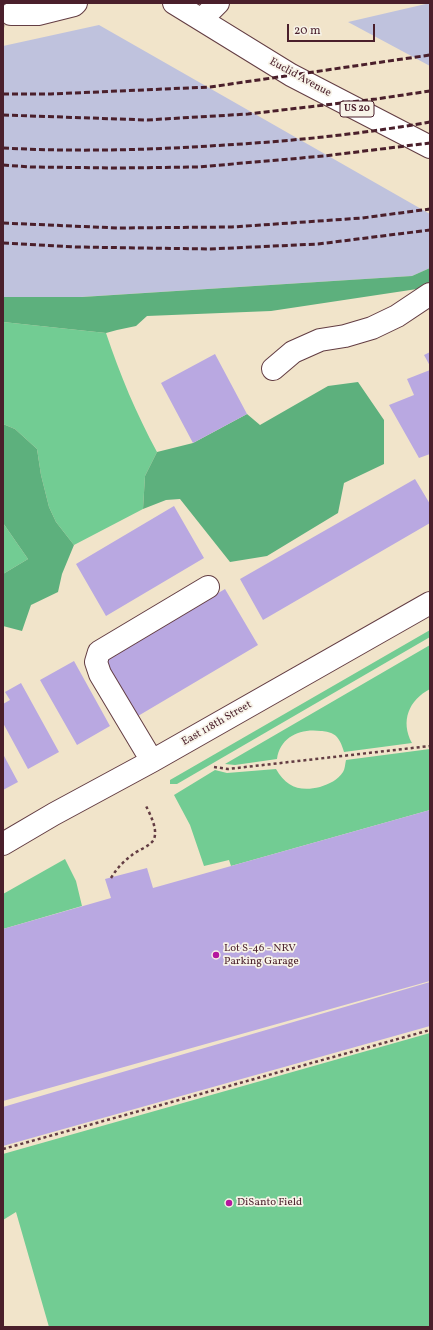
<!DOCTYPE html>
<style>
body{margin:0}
#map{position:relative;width:433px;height:1330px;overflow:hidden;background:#f1e4ca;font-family:Vollkorn,serif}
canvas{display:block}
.frame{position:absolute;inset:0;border:4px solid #4a1f2b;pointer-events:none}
.scale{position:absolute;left:287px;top:24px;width:88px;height:18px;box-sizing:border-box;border:2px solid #4a1f2b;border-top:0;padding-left:5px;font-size:12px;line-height:14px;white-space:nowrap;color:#4a1f2b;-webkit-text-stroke:3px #f7f3e8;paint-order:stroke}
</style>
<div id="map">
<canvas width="433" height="1330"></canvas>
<div class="frame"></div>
<div class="scale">20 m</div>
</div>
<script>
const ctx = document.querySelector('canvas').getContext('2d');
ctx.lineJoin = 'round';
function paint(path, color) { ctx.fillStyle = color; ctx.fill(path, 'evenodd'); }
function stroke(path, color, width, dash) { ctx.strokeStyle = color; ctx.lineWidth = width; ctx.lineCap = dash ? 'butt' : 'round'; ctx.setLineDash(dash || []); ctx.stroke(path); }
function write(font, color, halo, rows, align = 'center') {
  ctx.font = font + ' Vollkorn,serif'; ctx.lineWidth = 3.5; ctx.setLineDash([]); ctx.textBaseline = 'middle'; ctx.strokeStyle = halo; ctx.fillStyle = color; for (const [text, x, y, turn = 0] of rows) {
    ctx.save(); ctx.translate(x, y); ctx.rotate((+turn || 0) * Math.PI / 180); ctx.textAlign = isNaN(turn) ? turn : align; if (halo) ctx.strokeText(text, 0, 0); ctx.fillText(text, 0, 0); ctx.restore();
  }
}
paint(new Path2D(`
 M 430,3 L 430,66 L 348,22 Z
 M 99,25 L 430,214 L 430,268 L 412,276 L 81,297 L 3,297 L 3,46 Z`), '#bfc2dd');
paint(new Path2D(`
 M 3,322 L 106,333 C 120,375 136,413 157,452 L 145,476 L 143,509 L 74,545 L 56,522 L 49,507 L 41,475 L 37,449 L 15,429 L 3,424 Z
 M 3,523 L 28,559 L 3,574 Z
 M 430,630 L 430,637 L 177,784 L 170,784 L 170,780 Z
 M 430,645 L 430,689 C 409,700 400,721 412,743 L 344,752 C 342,745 339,737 333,734 C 330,732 324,731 321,731 C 300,728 280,737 277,759 L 235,765 L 225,764 Z
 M 430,749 L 430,810 L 231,866 L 229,860 L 204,866 L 190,825 L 174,795 L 215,770 L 227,773 L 276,769 C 286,787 300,792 320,787 C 329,784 338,780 343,772 C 345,769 345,764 346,760 Z
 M 65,859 L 76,881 L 82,906 L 3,929 L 3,894 Z
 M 430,1033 L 430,1327 L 49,1327 L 16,1212 L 3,1220 L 3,1154 Z`), '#72cc93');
paint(new Path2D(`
 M 430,268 L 430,282 L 417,289 L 271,311 L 147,316 L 136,326 L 117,330 L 106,333 L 3,322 L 3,297 L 82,297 L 412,276 Z
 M 358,382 L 384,420 L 384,464 L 344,483 L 338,513 L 267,556 L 230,562 L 180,499 L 166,500 L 143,509 L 145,476 L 157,452 L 193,443 L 247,414 L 260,425 L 328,386 Z
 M 3,424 L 15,429 L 37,449 L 41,475 L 49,507 L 56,522 L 74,545 L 62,574 L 58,592 L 31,605 L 22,631 L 3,626 L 3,574 L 28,559 L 3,523 Z`), '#5db07d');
paint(new Path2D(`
 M 430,352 L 430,366 L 424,355 Z
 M 215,354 L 247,414 L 193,443 L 161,383 Z
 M 430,370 L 430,454 L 419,458 L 389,405 L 414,395 L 407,379 Z
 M 415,479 L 430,504 L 430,523 L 263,620 L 240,579 Z
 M 174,506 L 204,558 L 106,616 L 76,564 Z
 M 225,589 L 258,645 L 138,716 L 105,660 Z
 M 74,661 L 110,726 L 77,745 L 40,680 Z
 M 21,683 L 59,752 L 28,769 L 3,723 L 3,704 L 10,700 L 5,692 Z
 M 3,754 L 18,782 L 3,790 Z
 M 430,810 L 430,981 L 3,1101 L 3,929 L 111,898 L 105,879 L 147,868 L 153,888 Z
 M 430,982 L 430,1026 L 3,1146 L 3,1107 Z`), '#b9a8e1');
stroke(new Path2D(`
 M 3,25 L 5,26`), '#d0bdaa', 22, [22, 11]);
const minor = new Path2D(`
 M 11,14 L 38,14 L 74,5 L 76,3
 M 202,19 L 218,3
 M 273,369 L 293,352 L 320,340 L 345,336 L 372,328 L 397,316 L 430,294
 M 152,761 L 100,674 L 96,662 L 99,652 L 208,587
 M 3,844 L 54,814 L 152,761 L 430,603`);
const major = new Path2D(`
 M 174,3 L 291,75 L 430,147`);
stroke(minor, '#633d43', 24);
stroke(major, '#633d43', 24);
stroke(new Path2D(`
 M 214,767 L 228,769 L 430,746
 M 111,878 C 117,868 123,862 132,855 C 138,850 151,846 154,839 C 158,829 150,814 146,806
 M 3,1149 L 430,1030`), '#633d43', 2.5, [3, 3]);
stroke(minor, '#fff', 22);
stroke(major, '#fff', 22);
stroke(new Path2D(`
 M 3,94 L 51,94 L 210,87 L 430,55
 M 3,115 L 147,120 L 248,114 L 376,99 L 430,91
 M 3,148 C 77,152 151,150 225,145 C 293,141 362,134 430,122
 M 3,165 L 31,167 L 118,168 L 198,167 L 324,156 L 430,143
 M 3,223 L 117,228 L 232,227 L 362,218 L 430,209
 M 3,243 L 76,247 L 210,249 L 318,244 L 430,230`), '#4a1f2b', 3, [6, 3]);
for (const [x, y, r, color] of [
 [216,955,4,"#b5179e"],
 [229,1203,4,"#b5179e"]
]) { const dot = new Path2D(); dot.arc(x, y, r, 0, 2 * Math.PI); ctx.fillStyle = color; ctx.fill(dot); stroke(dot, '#f7f3e8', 1.5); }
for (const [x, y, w] of [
 [357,109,34]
]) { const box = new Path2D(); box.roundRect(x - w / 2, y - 8, w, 16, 3); ctx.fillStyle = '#f7f3e8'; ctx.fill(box); stroke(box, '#4a1f2b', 1); }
write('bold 10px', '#4a1f2b', null, [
 ["US 20",357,109]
]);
write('11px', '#4a1f2b', '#f7f3e8', [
 ["Euclid Avenue",300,78,29],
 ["East 118th Street",217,724,-30]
]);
write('11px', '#4a1f2b', '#f7f3e8', [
 ["Lot S-46 - NRV",224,949],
 ["Parking Garage",224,962],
 ["DiSanto Field",237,1203]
], 'left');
</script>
